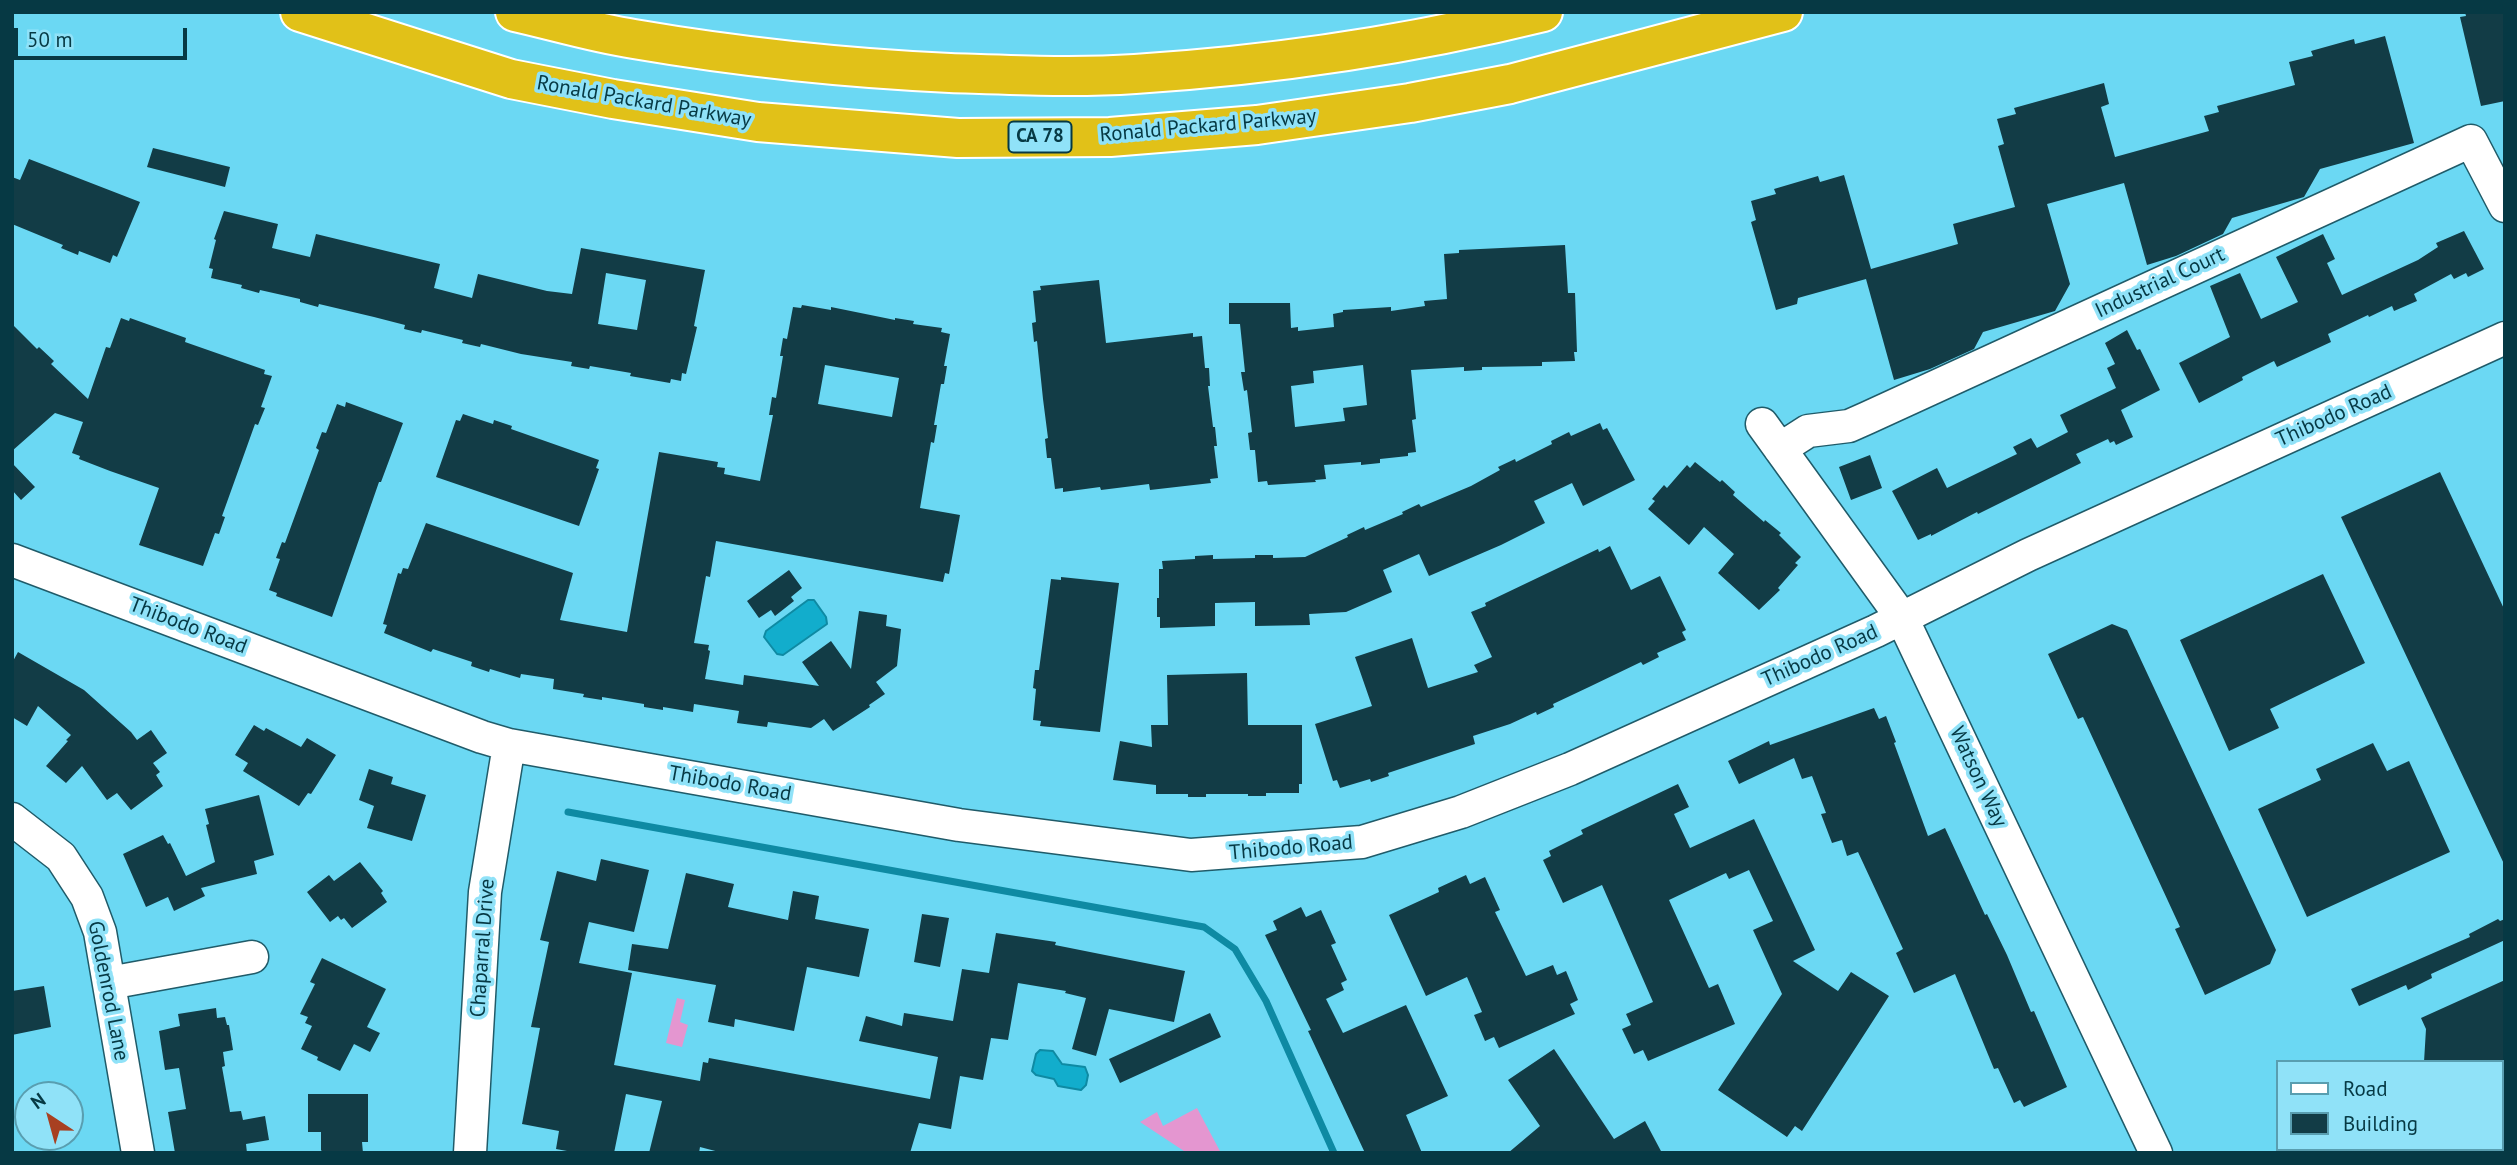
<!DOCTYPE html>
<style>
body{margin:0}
#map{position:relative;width:2517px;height:1165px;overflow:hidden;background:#6bd8f3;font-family:"PT Sans",sans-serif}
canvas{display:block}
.frame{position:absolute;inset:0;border:14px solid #063944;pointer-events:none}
.legend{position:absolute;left:2276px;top:1060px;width:228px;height:91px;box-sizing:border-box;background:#90e2f8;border:2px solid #599eb0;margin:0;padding:9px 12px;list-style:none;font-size:21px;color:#063944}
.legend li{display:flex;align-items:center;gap:14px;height:35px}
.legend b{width:35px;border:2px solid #599eb0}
.north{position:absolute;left:14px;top:1081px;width:70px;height:70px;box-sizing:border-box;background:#90e2f8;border:2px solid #599eb0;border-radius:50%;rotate:324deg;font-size:19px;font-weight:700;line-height:28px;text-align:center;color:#063944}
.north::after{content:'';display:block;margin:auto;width:24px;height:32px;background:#a84021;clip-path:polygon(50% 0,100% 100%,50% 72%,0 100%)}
.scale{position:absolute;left:14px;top:28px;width:173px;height:32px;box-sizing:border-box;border:4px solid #063944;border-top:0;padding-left:9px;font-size:21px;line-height:24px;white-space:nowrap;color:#063944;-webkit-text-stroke:5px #90e2f8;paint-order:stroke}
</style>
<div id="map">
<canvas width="2517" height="1165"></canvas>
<div class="frame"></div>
<ul class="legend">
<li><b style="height:9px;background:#fff"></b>Road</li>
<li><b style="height:19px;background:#123c46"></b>Building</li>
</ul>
<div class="north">N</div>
<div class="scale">50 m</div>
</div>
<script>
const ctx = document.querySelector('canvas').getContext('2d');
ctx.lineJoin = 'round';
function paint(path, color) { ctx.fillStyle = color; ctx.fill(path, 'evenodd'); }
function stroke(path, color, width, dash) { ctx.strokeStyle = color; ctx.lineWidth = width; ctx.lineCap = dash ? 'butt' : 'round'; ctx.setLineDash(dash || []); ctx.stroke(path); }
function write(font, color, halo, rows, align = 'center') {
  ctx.font = font + ' "PT Sans",sans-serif'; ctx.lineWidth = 7; ctx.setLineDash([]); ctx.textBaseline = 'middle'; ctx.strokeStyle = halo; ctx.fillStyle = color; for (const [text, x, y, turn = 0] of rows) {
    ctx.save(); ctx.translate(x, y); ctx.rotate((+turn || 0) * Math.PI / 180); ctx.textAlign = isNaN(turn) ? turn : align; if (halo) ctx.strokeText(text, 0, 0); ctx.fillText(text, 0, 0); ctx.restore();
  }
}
paint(new Path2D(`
 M 677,998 L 685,1000 L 680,1022 L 688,1025 L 682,1047 L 666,1043 Z
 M 1197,1108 L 1221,1153 L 1187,1153 L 1140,1122 L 1157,1112 L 1163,1126 Z`), '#e496d0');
const water = new Path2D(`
 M 808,600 L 814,600 L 826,617 L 827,624 L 783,655 L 777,654 L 764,637 L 766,631 Z
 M 1040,1050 L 1053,1051 L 1062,1064 L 1085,1067 L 1088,1075 L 1086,1085 L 1081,1090 L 1058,1086 L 1054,1079 L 1036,1075 L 1032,1071 L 1036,1054 Z`);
paint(water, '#12adcc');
stroke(water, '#0e8aa3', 2);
stroke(new Path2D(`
 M 568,812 L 1204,927 L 1235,949 L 1266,1001 L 1334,1153`), '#0e8aa3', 7);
paint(new Path2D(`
 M 2465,12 L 2505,12 L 2505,101 L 2481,106 L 2460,17 L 2466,16 Z
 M 2385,36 L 2414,143 L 2320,169 L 2304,197 L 2232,218 L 2223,234 L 2176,256 L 2147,265 L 2124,183 L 2047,204 L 2070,284 L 2055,311 L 1983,332 L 1974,349 L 1930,369 L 1894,380 L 1866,279 L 1798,298 L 1797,304 L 1776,310 L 1751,222 L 1756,220 L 1751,201 L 1776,194 L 1774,189 L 1818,176 L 1820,182 L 1844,175 L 1871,269 L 1958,244 L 1953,224 L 2015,207 L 1998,146 L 2004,144 L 1997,119 L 2016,114 L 2014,108 L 2104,83 L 2109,104 L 2101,107 L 2115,157 L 2209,131 L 2204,116 L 2219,112 L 2217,106 L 2295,85 L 2289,62 L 2313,56 L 2311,51 L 2354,39 L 2355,44 Z
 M 153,148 L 230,167 L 225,187 L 147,167 Z
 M 29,159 L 140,202 L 117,257 L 113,255 L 110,263 L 79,251 L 78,255 L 61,248 L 63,245 L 12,224 L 12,177 L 20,180 Z
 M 224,211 L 278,224 L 272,248 L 310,257 L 316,234 L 440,264 L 434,288 L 472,298 L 478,274 L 547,291 L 572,294 L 581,248 L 705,270 L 694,326 L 697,327 L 686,374 L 682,373 L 681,381 L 671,379 L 670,383 L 630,376 L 631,373 L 590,366 L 589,369 L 571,366 L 572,362 L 521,354 L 481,344 L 480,347 L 462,343 L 463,340 L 422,330 L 421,333 L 404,329 L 405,325 L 374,317 L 319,304 L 318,307 L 300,302 L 300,299 L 260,290 L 259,293 L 241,288 L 242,285 L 211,278 L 213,269 L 209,268 L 216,240 L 214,239 ZM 606,273 L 646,280 L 637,330 L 598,324 Z
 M 2464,231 L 2484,269 L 2468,277 L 2466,273 L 2454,279 L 2451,274 L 2414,294 L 2417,301 L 2394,311 L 2392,306 L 2369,317 L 2368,315 L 2328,334 L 2331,342 L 2277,367 L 2274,361 L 2242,377 L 2243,380 L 2199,403 L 2179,363 L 2230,337 L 2210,286 L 2240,273 L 2261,319 L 2298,302 L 2276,257 L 2323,234 L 2335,259 L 2327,263 L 2342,295 L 2418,260 L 2438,247 L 2436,243 Z
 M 1565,245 L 1568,293 L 1575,293 L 1577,352 L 1574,352 L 1575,361 L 1542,362 L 1542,366 L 1482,367 L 1482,370 L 1464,371 L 1464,367 L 1411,370 L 1416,419 L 1412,420 L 1416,452 L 1408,453 L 1408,456 L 1380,459 L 1380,463 L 1361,465 L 1361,462 L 1324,465 L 1326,479 L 1315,480 L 1316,482 L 1268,485 L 1267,481 L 1258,482 L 1255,450 L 1250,450 L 1248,433 L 1252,432 L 1247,390 L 1244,391 L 1241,372 L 1245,372 L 1240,324 L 1229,324 L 1229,303 L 1290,303 L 1291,328 L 1298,327 L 1298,331 L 1334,327 L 1333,314 L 1343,312 L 1343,310 L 1391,307 L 1391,311 L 1425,306 L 1424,301 L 1447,299 L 1444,254 L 1459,253 L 1459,250 ZM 1363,365 L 1367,405 L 1343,408 L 1345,421 L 1295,427 L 1291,386 L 1314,383 L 1313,371 Z
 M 1099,280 L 1106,343 L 1193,333 L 1193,337 L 1202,336 L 1205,368 L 1209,368 L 1210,386 L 1208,386 L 1213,427 L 1215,427 L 1217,446 L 1214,446 L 1218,478 L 1210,479 L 1211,483 L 1150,490 L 1149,484 L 1101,490 L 1100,487 L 1063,492 L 1063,488 L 1055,489 L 1051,458 L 1047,458 L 1045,439 L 1048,438 L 1043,399 L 1037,341 L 1034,342 L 1032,323 L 1036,322 L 1033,291 L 1041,290 L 1040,286 Z
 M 802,305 L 831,310 L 831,307 L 895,320 L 895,318 L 914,321 L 913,324 L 942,328 L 941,332 L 950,334 L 944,366 L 947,366 L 944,384 L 941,384 L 934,425 L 937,425 L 934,443 L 931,442 L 920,508 L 960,515 L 949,574 L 945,573 L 943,582 L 716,541 L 710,577 L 706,576 L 694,643 L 709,645 L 708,650 L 710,651 L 705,679 L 743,685 L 744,675 L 819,686 L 802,662 L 831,641 L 851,669 L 859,611 L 887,615 L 886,626 L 901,629 L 897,666 L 876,682 L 885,694 L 869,705 L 870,707 L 833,731 L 824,719 L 811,728 L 768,722 L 767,727 L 737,723 L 739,711 L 694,704 L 693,712 L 663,707 L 663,710 L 644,707 L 644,704 L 602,697 L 602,700 L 583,697 L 584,694 L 553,689 L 554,679 L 521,674 L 520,678 L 490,669 L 489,672 L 471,666 L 472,662 L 433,649 L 431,652 L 384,633 L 387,625 L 383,624 L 398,573 L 401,574 L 403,568 L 408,569 L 426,523 L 573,573 L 560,620 L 627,632 L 659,452 L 718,462 L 717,467 L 725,468 L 724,474 L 760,481 L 773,415 L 769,415 L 772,397 L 776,398 L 783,356 L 780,356 L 783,338 L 787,339 L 793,307 L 801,308 ZM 825,365 L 899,378 L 892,417 L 818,404 Z
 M 121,318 L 129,321 L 130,318 L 186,338 L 185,342 L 265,370 L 264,374 L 272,376 L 261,407 L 265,408 L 258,425 L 255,424 L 222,516 L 225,517 L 219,534 L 215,533 L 203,566 L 139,545 L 159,488 L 110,471 L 79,459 L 80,456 L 72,453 L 83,422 L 55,413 L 12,451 L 12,324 L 37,349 L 39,347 L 54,361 L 51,364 L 88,399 L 106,347 L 110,348 Z
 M 2127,330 L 2137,350 L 2140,349 L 2160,390 L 2121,410 L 2133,437 L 2116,445 L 2114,441 L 2110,443 L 2108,439 L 2076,454 L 2081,463 L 1978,514 L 1977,512 L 1931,536 L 1931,534 L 1918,540 L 1892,491 L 1937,468 L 1947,488 L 2017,454 L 2013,447 L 2031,438 L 2037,448 L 2068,432 L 2060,415 L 2116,388 L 2107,368 L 2115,364 L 2105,343 Z
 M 346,402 L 403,423 L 381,482 L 379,482 L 332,617 L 276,596 L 277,593 L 269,590 L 280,559 L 276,558 L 282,542 L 285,543 L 319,450 L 316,448 L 322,432 L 326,433 L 337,404 L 345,407 Z
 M 463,414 L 493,424 L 494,420 L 512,426 L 511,429 L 599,460 L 596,468 L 599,469 L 579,526 L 436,477 L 456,420 L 460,421 Z
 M 1600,423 L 1603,430 L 1607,428 L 1635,480 L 1583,506 L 1572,483 L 1534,501 L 1545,523 L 1501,545 L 1429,576 L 1419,554 L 1383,570 L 1392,592 L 1346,612 L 1309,614 L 1310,625 L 1255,626 L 1255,602 L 1215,603 L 1215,626 L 1160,628 L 1160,617 L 1157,617 L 1157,598 L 1159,598 L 1159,569 L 1163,569 L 1162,561 L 1195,559 L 1195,556 L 1213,555 L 1213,559 L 1255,558 L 1255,555 L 1273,555 L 1273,558 L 1305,557 L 1348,537 L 1347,535 L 1364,527 L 1365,530 L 1403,514 L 1402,512 L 1419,504 L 1421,507 L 1471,486 L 1500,470 L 1498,467 L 1515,459 L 1516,462 L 1552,444 L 1551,441 L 1569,432 L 1571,436 Z
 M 1870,455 L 1882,488 L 1851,500 L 1839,467 Z
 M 1695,462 L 1720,482 L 1722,480 L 1735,492 L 1733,495 L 1764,522 L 1765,520 L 1781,533 L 1779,535 L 1801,557 L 1795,563 L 1798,565 L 1778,588 L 1780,590 L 1759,610 L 1718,573 L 1734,554 L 1704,527 L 1689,545 L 1648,509 L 1655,501 L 1652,499 L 1664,485 L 1667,488 L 1687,465 L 1690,468 Z
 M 12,463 L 35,487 L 21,500 L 12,490 Z
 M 2440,472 L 2505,611 L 2505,866 L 2341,517 Z
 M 1610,546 L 1631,590 L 1660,576 L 1686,630 L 1682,632 L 1686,640 L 1657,653 L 1659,657 L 1643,665 L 1641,662 L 1589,687 L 1553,704 L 1554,707 L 1537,715 L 1536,712 L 1510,724 L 1473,736 L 1475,744 L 1388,773 L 1389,776 L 1371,782 L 1370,779 L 1340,788 L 1337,780 L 1333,781 L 1315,724 L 1372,706 L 1355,657 L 1412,638 L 1428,688 L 1478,672 L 1474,665 L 1492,657 L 1471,612 L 1486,606 L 1485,603 L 1598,549 L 1599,552 Z
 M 789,570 L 802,588 L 791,597 L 794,601 L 775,616 L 771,610 L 759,618 L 747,601 Z
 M 2323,574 L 2365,663 L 2270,709 L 2279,728 L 2229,751 L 2180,640 Z
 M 1061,577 L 1119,583 L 1100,732 L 1040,726 L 1041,721 L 1033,720 L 1036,689 L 1033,688 L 1035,670 L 1039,670 L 1051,579 L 1061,580 Z
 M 2112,624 L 2127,630 L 2276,950 L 2270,964 L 2205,995 L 2175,929 L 2180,927 L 2083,717 L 2078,719 L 2048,654 Z
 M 18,652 L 84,690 L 131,732 L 137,740 L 151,730 L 167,753 L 153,763 L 160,772 L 156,775 L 163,786 L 131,810 L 117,793 L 107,800 L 82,766 L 66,783 L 46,766 L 68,741 L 66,740 L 71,735 L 38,706 L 27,726 L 12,717 L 12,663 Z
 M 1247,673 L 1248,725 L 1302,725 L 1302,784 L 1299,784 L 1299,793 L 1266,793 L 1266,796 L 1248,796 L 1248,794 L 1206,794 L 1206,797 L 1188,797 L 1188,794 L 1156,794 L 1156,785 L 1113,780 L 1120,741 L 1152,747 L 1151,725 L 1168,725 L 1167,675 Z
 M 1874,708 L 1879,719 L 1886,716 L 1896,742 L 1894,743 L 1928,836 L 1945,828 L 1985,915 L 1987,914 L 2007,955 L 2031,1012 L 2034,1011 L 2067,1087 L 2024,1107 L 2020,1100 L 2014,1103 L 1998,1068 L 1994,1069 L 1955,974 L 1914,993 L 1896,953 L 1903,949 L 1858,852 L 1847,856 L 1842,840 L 1832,843 L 1821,814 L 1826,813 L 1812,776 L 1802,779 L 1794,758 L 1739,784 L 1728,761 L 1769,741 L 1770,745 Z
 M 254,725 L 264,731 L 266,728 L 301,747 L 307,738 L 336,755 L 311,794 L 308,793 L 299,806 L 243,771 L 248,763 L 235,755 Z
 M 2373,743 L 2387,771 L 2409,761 L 2450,852 L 2307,917 L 2258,809 L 2321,780 L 2316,769 Z
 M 369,769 L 393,777 L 391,784 L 426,795 L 412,841 L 367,828 L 374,806 L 359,800 Z
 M 1678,784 L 1689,807 L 1674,814 L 1690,848 L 1754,819 L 1815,950 L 1793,961 L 1838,991 L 1851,972 L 1889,996 L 1802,1131 L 1795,1126 L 1787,1137 L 1718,1090 L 1782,994 L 1753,930 L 1773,921 L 1749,870 L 1729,879 L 1726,873 L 1669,900 L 1709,988 L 1718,984 L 1735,1024 L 1648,1061 L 1643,1050 L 1634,1054 L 1622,1029 L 1631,1025 L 1626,1014 L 1653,1002 L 1602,885 L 1563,903 L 1543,860 L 1551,856 L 1549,851 L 1583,834 L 1581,830 Z
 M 259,795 L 274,855 L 254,861 L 257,874 L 201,888 L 205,896 L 174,911 L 168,897 L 146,907 L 123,854 L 163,835 L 168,844 L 170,843 L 186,876 L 215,862 L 206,825 L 209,824 L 205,809 Z
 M 601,859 L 649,870 L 634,932 L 589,922 L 579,963 L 632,973 L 614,1065 L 700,1081 L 703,1062 L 708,1063 L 709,1058 L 930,1099 L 938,1057 L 859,1041 L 866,1016 L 902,1026 L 904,1013 L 953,1021 L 962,969 L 989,973 L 996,933 L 1056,942 L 1055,945 L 1185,971 L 1174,1022 L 1109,1009 L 1096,1056 L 1072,1049 L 1086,998 L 1065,993 L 1066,991 L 1018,983 L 1008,1040 L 991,1038 L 983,1080 L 960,1076 L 951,1129 L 919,1123 L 910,1153 L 723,1153 L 700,1147 L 699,1153 L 649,1153 L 662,1101 L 626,1094 L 614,1153 L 578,1153 L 556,1149 L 559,1131 L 522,1124 L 540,1028 L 531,1027 L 549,942 L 540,940 L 557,871 L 596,881 Z
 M 360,862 L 383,891 L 381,893 L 387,902 L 352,928 L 344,918 L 341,920 L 338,916 L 330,922 L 307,892 L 329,875 L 334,881 Z
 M 686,873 L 734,884 L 728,907 L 788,920 L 793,891 L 819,896 L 815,919 L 869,929 L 859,977 L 807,967 L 794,1031 L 735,1019 L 734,1027 L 708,1022 L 716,985 L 628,970 L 632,944 L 668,949 Z
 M 1466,875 L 1470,884 L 1485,877 L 1500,910 L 1495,912 L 1526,976 L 1553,965 L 1557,975 L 1566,971 L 1578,1000 L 1570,1004 L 1575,1014 L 1499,1048 L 1494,1037 L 1485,1041 L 1474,1015 L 1482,1012 L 1467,977 L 1426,996 L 1389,915 L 1439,892 L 1438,888 Z
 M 1301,907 L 1306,917 L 1321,910 L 1336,943 L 1331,945 L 1347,980 L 1341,983 L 1344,990 L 1326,999 L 1343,1033 L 1406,1005 L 1448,1096 L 1406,1115 L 1422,1153 L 1365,1153 L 1308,1031 L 1311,1030 L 1265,935 L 1277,930 L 1273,921 Z
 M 922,914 L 949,918 L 940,967 L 914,962 Z
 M 2498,919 L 2500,921 L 2505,919 L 2505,940 L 2431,974 L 2432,978 L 2408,990 L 2406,985 L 2359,1006 L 2351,989 L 2470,937 L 2469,934 Z
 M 322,958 L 386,989 L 367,1027 L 380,1033 L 370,1052 L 354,1044 L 340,1071 L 317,1060 L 318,1057 L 301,1049 L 312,1026 L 305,1023 L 308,1017 L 300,1014 L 315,984 L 310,982 Z
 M 2505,980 L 2505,1062 L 2424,1062 L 2426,1029 L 2421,1018 Z
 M 44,986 L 51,1027 L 12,1035 L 12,991 Z
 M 216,1008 L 217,1018 L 225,1017 L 227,1025 L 229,1025 L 233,1050 L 223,1052 L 225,1066 L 222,1067 L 230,1112 L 241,1111 L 243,1120 L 265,1116 L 269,1140 L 246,1144 L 247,1153 L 175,1153 L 168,1112 L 186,1109 L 179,1068 L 165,1070 L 159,1031 L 180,1026 L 178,1014 Z
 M 1210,1013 L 1221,1037 L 1120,1083 L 1109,1059 Z
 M 1554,1049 L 1614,1139 L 1645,1121 L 1662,1153 L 1508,1153 L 1540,1126 L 1508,1080 Z
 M 308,1094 L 368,1094 L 368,1142 L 362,1142 L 363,1153 L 323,1153 L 321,1150 L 321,1132 L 308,1132 Z`), '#123c46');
const minor = new Path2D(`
 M 1762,424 L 1902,618 L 2156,1153
 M 1780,449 L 1808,431 L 1849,426 L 1867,418 L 2471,141 L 2505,206
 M 12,560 L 482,737 L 509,745 L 959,825 L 1191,855 L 1362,842 L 1461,812 L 1570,769 L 1876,631 L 2028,555 L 2505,338
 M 12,819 L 61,857 L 87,897 L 100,932 L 138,1153
 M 109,983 L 252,957
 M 470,1153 L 485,892 L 509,745`);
const highway = new Path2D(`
 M 300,12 L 511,79 L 613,99 L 758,122 L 958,138 L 1110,137 L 1257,125 L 1410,103 L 1510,84 L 1783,12
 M 515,12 C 555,21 594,33 634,39 C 739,57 844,68 950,73 C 1012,75 1074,78 1135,74 C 1273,65 1409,45 1543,12`);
stroke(minor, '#205b69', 35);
stroke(highway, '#fff', 42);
stroke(minor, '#fff', 32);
stroke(highway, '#e1c118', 38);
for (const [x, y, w] of [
 [1040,137,63]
]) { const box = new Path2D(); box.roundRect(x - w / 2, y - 15.5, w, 31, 5); ctx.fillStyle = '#90e2f8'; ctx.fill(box); stroke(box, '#063944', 2); }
write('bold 19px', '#063944', null, [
 ["CA 78",1040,137]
]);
write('21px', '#063944', '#90e2f8', [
 ["Ronald Packard Parkway",644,102,10],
 ["Ronald Packard Parkway",1208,126,-5],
 ["Industrial Court",2160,283,-25],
 ["Thibodo Road",2334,416,-24],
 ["Thibodo Road",188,626,21],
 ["Thibodo Road",1820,656,-24],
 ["Watson Way",1978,777,65],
 ["Thibodo Road",730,784,10],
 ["Thibodo Road",1291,848,-5],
 ["Chaparral Drive",483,948,-86],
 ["Goldenrod Lane",108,991,79]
]);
</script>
